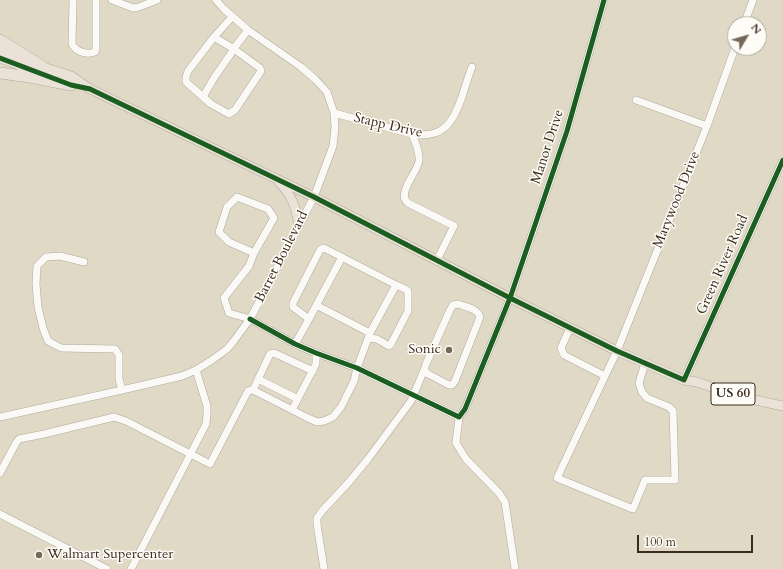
<!DOCTYPE html>
<style>
body{margin:0}
#map{position:relative;width:783px;height:569px;overflow:hidden;background:#e0d9c6;font-family:Cardo,serif}
canvas{display:block}
.north{position:absolute;left:727px;top:16px;width:40px;height:40px;box-sizing:border-box;background:#fdfcf7;border:1px solid #afa8a0;border-radius:50%;rotate:52deg;font-size:11px;font-weight:700;line-height:16px;text-align:center;color:#3b2a1e}
.north::after{content:'';display:block;margin:auto;width:14px;height:18px;background:#756759;clip-path:polygon(50% 0,100% 100%,50% 72%,0 100%)}
.scale{position:absolute;left:637px;top:535px;width:116px;height:18px;box-sizing:border-box;border:2px solid #3b2a1e;border-top:0;padding-left:5px;font-size:12px;line-height:14px;white-space:nowrap;color:#3b2a1e;-webkit-text-stroke:3px #fdfcf7;paint-order:stroke}
</style>
<div id="map">
<canvas width="783" height="569"></canvas>
<div class="north">N</div>
<div class="scale">100 m</div>
</div>
<script>
const ctx = document.querySelector('canvas').getContext('2d');
ctx.lineJoin = 'round';
function stroke(path, color, width, dash) { ctx.strokeStyle = color; ctx.lineWidth = width; ctx.lineCap = dash ? 'butt' : 'round'; ctx.setLineDash(dash || []); ctx.stroke(path); }
function write(font, color, halo, rows, align = 'center') {
  ctx.font = font + ' Cardo,serif'; ctx.lineWidth = 3; ctx.setLineDash([]); ctx.textBaseline = 'middle'; ctx.strokeStyle = halo; ctx.fillStyle = color; for (const [text, x, y, turn = 0] of rows) {
    ctx.save(); ctx.translate(x, y); ctx.rotate((+turn || 0) * Math.PI / 180); ctx.textAlign = isNaN(turn) ? turn : align; if (halo) ctx.strokeText(text, 0, 0); ctx.fillText(text, 0, 0); ctx.restore();
  }
}
const minor = new Path2D(`
 M 73,0 L 72,44 C 76,52 87,55 95,52 L 96,49 L 96,0
 M 112,0 L 133,8 L 139,7 L 157,0
 M 232,17 L 214,37 L 188,71 L 186,77 L 186,82 L 211,104 L 229,114 L 235,110 L 261,71 L 260,68 L 234,49 L 235,47 L 248,30
 M 744,24 L 753,0
 M 203,97 L 214,78 L 234,49 L 214,37
 M 636,100 L 707,126
 M 334,113 L 412,134 C 443,139 453,123 462,97 C 465,87 468,77 472,67
 M 412,134 C 415,141 420,154 419,161 C 417,173 396,194 408,203 L 454,226 L 437,260
 M 254,253 L 229,242 L 219,232 L 227,207 L 237,197 L 268,209 L 274,218 L 254,253 L 249,266 L 224,298 L 229,313 L 250,319 L 295,344 L 316,353 L 357,368 L 459,417 L 465,409 L 510,298 L 567,131 L 604,0
 M 84,262 L 60,256 L 46,257 L 37,266 L 36,284 L 38,307 L 43,328 L 48,341 L 61,348 L 115,349 L 119,355 L 119,379 L 122,390
 M 458,304 C 466,307 477,308 480,317 L 455,381 L 452,385 L 449,385 L 428,374 L 424,370 L 426,364 L 450,310 L 453,305 Z
 M 316,305 L 370,333
 M 309,319 L 342,257
 M 570,328 L 561,348 L 564,355 L 605,376 L 617,351 L 707,126 L 735,48
 M 369,338 L 377,339 L 389,346 L 391,344 L 408,311 L 408,291 L 405,289 L 396,285
 M 605,376 L 557,478 L 633,509 L 645,480 L 675,480 L 673,411 L 669,407 L 647,398 L 642,392 L 639,383 L 645,363
 M 258,379 L 298,399
 M 684,380 L 783,160
 M 253,390 L 270,354 L 274,353 L 313,371
 M 292,410 L 316,364 L 316,353
 M 0,417 L 122,390 L 182,376 L 196,370 L 212,360 L 227,349 L 233,342 L 250,319 L 314,197 L 333,146 L 335,127 L 334,113 L 327,92 L 315,79 L 301,67 L 248,30 L 224,9 L 216,0
 M 459,417 L 456,443 L 466,459 L 499,493 L 505,502 L 515,569
 M 0,473 L 16,443 L 19,439 L 44,434 L 114,417 L 126,421 L 210,464 L 248,391 L 253,390 L 306,417 L 317,422 L 324,421 L 333,417 L 341,407 L 354,381 L 357,368 L 370,333 L 396,285 L 324,248 L 320,250 L 293,303 L 293,307 L 309,319 L 295,344
 M 0,514 L 107,569
 M 131,569 L 206,424 L 207,414 L 207,406 L 196,370
 M 324,569 L 317,524 L 317,518 L 322,511 L 349,482 L 368,459 L 411,401 L 424,370`);
const major = new Path2D(`
 M 0,51 L 43,67 L 71,76 L 90,89 L 314,197 L 510,298 L 617,351 L 684,380 L 697,382 L 737,396 L 783,406
 M 0,58 L 53,78
 M 279,182 C 292,196 295,205 299,224`);
const highway = new Path2D(`
 M 0,40 L 43,67
 M 0,73 L 30,77 L 71,85`);
stroke(minor, '#afa99c', 8);
stroke(major, '#afa99c', 10);
stroke(highway, '#afa99c', 12);
stroke(minor, '#faf9f6', 7);
stroke(major, '#eae2d6', 9);
stroke(highway, '#eae2d6', 11);
stroke(new Path2D(`
 M 0,58 L 71,85 L 90,89 L 314,197 L 510,298 L 617,351 L 684,380 L 783,160
 M 250,319 L 295,344 L 316,353 L 357,368 L 459,417 L 465,409 L 510,298 L 567,131 L 604,0`), '#1b5e20', 5);
for (const [x, y, r, color] of [
 [449,350,4,"#756759"],
 [39,555,4,"#756759"]
]) { const dot = new Path2D(); dot.arc(x, y, r, 0, 2 * Math.PI); ctx.fillStyle = color; ctx.fill(dot); stroke(dot, '#fdfcf7', 1.5); }
for (const [x, y, w] of [
 [733,394,44]
]) { const box = new Path2D(); box.roundRect(x - w / 2, y - 11, w, 22, 3); ctx.fillStyle = '#fdfcf7'; ctx.fill(box); stroke(box, '#3b2a1e', 1); }
write('bold 13px', '#3b2a1e', null, [
 ["US 60",733,394]
]);
write('14px', '#3b2a1e', '#fdfcf7', [
 ["Stapp Drive",388,126,13],
 ["Manor Drive",548,147,-72],
 ["Marywood Drive",677,200,-68],
 ["Barret Boulevard",282,257,-63],
 ["Green River Road",723,265,-66]
]);
write('14px', '#3b2a1e', '#fdfcf7', [
 ["Sonic",441,350],
 ["Walmart Supercenter",47,555,"left"]
], 'right');
</script>
